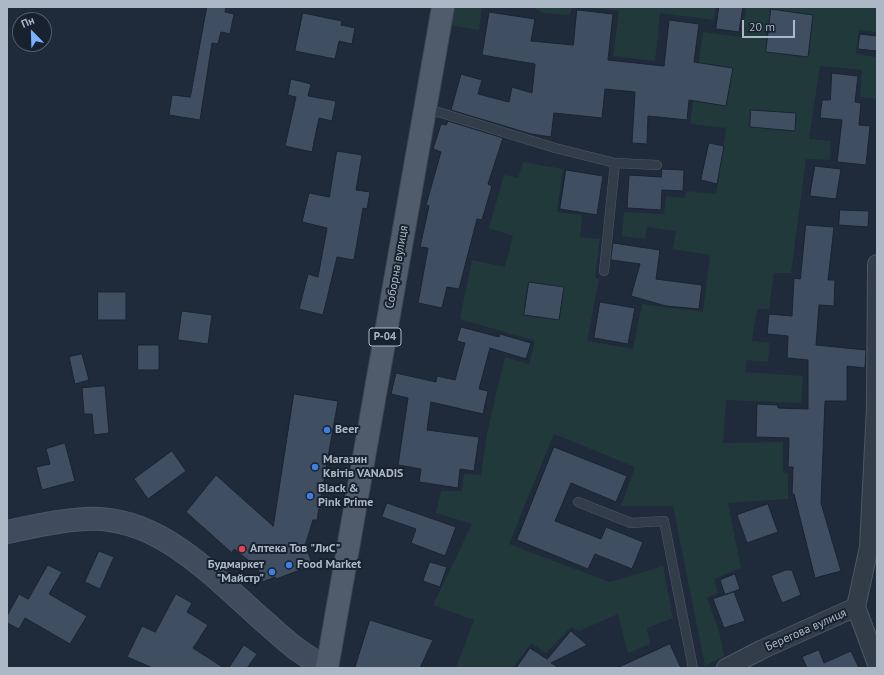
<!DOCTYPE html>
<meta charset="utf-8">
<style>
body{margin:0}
#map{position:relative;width:884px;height:675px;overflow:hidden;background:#1f2b3a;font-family:"PT Sans",sans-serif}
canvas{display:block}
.frame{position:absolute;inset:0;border:8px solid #adb8c7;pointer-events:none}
.north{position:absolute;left:12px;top:12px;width:40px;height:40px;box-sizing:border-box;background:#18222f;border:1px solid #545e6c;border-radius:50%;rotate:337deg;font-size:11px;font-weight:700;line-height:16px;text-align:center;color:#adb8c7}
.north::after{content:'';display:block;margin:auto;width:14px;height:18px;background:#7ab2ff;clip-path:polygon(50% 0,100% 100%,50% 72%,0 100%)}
.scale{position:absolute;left:742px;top:20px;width:53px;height:18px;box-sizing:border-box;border:2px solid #adb8c7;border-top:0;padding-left:5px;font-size:12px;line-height:14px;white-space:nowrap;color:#adb8c7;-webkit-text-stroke:3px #18222f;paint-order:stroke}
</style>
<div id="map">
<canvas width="884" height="675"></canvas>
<div class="frame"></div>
<div class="north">Пн</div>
<div class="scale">20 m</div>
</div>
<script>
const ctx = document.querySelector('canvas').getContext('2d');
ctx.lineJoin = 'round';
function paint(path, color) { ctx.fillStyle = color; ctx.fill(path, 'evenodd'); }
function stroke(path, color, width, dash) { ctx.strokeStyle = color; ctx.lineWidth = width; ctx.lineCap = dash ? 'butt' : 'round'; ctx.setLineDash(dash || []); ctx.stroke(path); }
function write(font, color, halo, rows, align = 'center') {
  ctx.font = font + ' "PT Sans",sans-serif'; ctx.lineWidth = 4; ctx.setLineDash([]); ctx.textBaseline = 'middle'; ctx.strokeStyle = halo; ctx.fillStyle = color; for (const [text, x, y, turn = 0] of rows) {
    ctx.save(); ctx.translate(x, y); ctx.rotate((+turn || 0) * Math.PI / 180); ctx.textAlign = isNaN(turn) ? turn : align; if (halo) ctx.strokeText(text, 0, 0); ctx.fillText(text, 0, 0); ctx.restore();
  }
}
paint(new Path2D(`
 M 453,7 L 482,7 L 479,30 L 449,25 Z
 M 572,7 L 570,15 L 543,13 L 534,8 Z
 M 584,7 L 716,7 L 714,20 L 660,13 L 655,61 L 613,56 L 619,11 Z
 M 746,7 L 877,7 L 877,32 L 859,30 L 856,54 L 877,57 L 877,99 L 860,97 L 862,70 L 820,66 L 809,139 L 831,141 L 830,160 L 806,159 L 791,273 L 774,273 L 769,309 L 757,309 L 752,341 L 770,343 L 768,362 L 747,360 L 745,372 L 803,376 L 801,403 L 726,400 L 723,443 L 783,442 L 783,472 L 788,473 L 788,499 L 728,503 L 741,568 L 714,579 L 718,593 L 707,598 L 719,631 L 724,656 L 705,666 L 673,506 L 621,506 L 635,467 L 554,434 L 509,544 L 610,582 L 663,566 L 673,618 L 647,628 L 650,644 L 628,653 L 618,614 L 579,631 L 571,627 L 546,653 L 531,643 L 513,668 L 456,668 L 474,620 L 433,605 L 472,524 L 436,513 L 441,491 L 462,491 L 464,474 L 481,475 L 487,433 L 505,357 L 529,364 L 535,341 L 460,319 L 472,260 L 505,267 L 513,236 L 489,228 L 504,175 L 518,178 L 523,162 L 563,169 L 557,212 L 582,215 L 580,237 L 600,239 L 595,277 L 599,280 L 587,341 L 633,349 L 642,304 L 703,312 L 710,255 L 673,249 L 676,231 L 647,227 L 645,239 L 622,236 L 624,212 L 664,214 L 666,196 L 685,198 L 686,191 L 716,194 L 726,128 L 690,124 L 703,32 L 742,37 Z`), '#21393b');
const building = new Path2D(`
 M 207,7 L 226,7 L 225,12 L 234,14 L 230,34 L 221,32 L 218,44 L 212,43 L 200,120 L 169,115 L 172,95 L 190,97 Z
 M 719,7 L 743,7 L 739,32 L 716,29 Z
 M 771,9 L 813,15 L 808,57 L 766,52 Z
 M 577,10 L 613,14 L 608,60 L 664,66 L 669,20 L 699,24 L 694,62 L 733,68 L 726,106 L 689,100 L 687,120 L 648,116 L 647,144 L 632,143 L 635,92 L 605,89 L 602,118 L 554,113 L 551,137 L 531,134 L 451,110 L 461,74 L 482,80 L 478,94 L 509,102 L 512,87 L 532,93 L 535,64 L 482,55 L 489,12 L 535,19 L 531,41 L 573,45 Z
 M 303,13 L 342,21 L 341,25 L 355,28 L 352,44 L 339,41 L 335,59 L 295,51 Z
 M 860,34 L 877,36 L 877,51 L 858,49 Z
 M 832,73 L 858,76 L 855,102 L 861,103 L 859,125 L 870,126 L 866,165 L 837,162 L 842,120 L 820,118 L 822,100 L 830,100 Z
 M 291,79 L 311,84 L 308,96 L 336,101 L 332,121 L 319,118 L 312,152 L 285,146 L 296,97 L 288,95 Z
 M 751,110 L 796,113 L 795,131 L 750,127 Z
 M 448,121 L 503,138 L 488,184 L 492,186 L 482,220 L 477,219 L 459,289 L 447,287 L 442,308 L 418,303 L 428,248 L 420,247 L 429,206 L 426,205 L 441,152 L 433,149 L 441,124 L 446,125 Z
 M 709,143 L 724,146 L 717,184 L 701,180 Z
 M 337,151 L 362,155 L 356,190 L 370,192 L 367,209 L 363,208 L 354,260 L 337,257 L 323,315 L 299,309 L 308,274 L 318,277 L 327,228 L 302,222 L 309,193 L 329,197 Z
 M 815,166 L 841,169 L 836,199 L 810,196 Z
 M 662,169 L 684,170 L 683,191 L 662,190 L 661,210 L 627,208 L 629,175 L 661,177 Z
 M 566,170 L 603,176 L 597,215 L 560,209 Z
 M 840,210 L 869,211 L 868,227 L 839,225 Z
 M 806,225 L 834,227 L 828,280 L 835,280 L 834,306 L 819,305 L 816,345 L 866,350 L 865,368 L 847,366 L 847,401 L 825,401 L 821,503 L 841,571 L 815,578 L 794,494 L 792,494 L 793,467 L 788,467 L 789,438 L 756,437 L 757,404 L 778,405 L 778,408 L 808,409 L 808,360 L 787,358 L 788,336 L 767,334 L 769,314 L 792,316 L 794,278 L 800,279 Z
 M 613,243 L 660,250 L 656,279 L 702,285 L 699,309 L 666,306 L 631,296 L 640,264 L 611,260 Z
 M 529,282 L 564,287 L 559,320 L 524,315 Z
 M 98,292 L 126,292 L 126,320 L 98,320 Z
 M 600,302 L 635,308 L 628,344 L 594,338 Z
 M 182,311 L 212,315 L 208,344 L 178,340 Z
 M 461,327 L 499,337 L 500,334 L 531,343 L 526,359 L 490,348 L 479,389 L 488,391 L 483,414 L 431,402 L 427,430 L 479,437 L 474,471 L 460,469 L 458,488 L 419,482 L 421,469 L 398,465 L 408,398 L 391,394 L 396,373 L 436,382 L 437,376 L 455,380 L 465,343 L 457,341 Z
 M 138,345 L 159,345 L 159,370 L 138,370 Z
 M 82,354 L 89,380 L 75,384 L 69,357 Z
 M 105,386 L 109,433 L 94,435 L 92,414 L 84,414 L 82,388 Z
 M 294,394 L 338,401 L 317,520 L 313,520 L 305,546 L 312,562 L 302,566 L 303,569 L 276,579 L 275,577 L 263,582 L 257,567 L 234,549 L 232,553 L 186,512 L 216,475 L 273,526 Z
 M 65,443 L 75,481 L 42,490 L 36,467 L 50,464 L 46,449 Z
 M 554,447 L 627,476 L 616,502 L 571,483 L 555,521 L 601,539 L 606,527 L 643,542 L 632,569 L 595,554 L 588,569 L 517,540 Z
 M 172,451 L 186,471 L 148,499 L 134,479 Z
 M 387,503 L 456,527 L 445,556 L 411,543 L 416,529 L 382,517 Z
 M 768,504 L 778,532 L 747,543 L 737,515 Z
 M 99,551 L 114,557 L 100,589 L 85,582 Z
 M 430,562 L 447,567 L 440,587 L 423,581 Z
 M 48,565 L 62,572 L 49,594 L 87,616 L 70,644 L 25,618 L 19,629 L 7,623 L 7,616 L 19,594 L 28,599 Z
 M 786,570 L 792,570 L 801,595 L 782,603 L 771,576 Z
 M 735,574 L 740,589 L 725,595 L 720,580 Z
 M 734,592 L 745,621 L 724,628 L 713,599 Z
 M 176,594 L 192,603 L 187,612 L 208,625 L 193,648 L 224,668 L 153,668 L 127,657 L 142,626 L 155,632 Z
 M 370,620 L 433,640 L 420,668 L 355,668 Z
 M 571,631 L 587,645 L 551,663 L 559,668 L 516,668 L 530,648 L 547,659 Z
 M 670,644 L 681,668 L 617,668 Z
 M 244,645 L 257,654 L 247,668 L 229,668 Z
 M 819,650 L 824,663 L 851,651 L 859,668 L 807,668 L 802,657 Z`);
paint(building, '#3f4e60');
stroke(building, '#1a2431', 1);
const lane = new Path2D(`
 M 425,108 L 555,148 L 615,163 L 657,165
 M 604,271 L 615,163
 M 578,502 L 631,523 L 664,521 L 693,668`);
const street = new Path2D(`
 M 856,607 L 877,664
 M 726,668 L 763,649 L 856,607 L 869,547 L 876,407 L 877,264`);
const secondary = new Path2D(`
 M 7,532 C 30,527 61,520 85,519 C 155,514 209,572 257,615 C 280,635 299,655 327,667`);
const primary = new Path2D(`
 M 327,668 L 443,7`);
stroke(lane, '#4d5865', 10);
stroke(street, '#4d5865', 20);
stroke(secondary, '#4d5865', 24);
stroke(primary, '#3c4654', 24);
stroke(lane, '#333d4a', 9);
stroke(street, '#333d4a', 18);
stroke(secondary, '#404c5e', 22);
stroke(primary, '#505c6b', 22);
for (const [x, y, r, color] of [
 [327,430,4,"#3f7fe0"],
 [315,467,4,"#3f7fe0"],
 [310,496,4,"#3f7fe0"],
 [242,549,4,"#e0444e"],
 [289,565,4,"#3f7fe0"],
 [272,572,4,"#3f7fe0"]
]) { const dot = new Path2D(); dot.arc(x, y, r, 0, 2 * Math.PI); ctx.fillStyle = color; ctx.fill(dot); stroke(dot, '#18222f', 1.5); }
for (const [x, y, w] of [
 [385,337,32]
]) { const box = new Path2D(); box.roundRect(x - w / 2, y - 9, w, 18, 3); ctx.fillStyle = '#18222f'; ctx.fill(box); stroke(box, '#adb8c7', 1); }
write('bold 11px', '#adb8c7', null, [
 ["Р-04",385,337]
]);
write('12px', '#adb8c7', '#18222f', [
 ["Соборна вулиця",397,267,-80],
 ["Берегова вулиця",806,630,-24]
]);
write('bold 12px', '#adb8c7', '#18222f', [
 ["Beer",335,430],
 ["Магазин",323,460],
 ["Квітів VANADIS",323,474],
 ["Black &",318,489],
 ["Pink Prime",318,503],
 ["Аптека Тов \"ЛиС\"",250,549],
 ["Будмаркет",264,565,"right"],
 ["\"Майстр\"",264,579,"right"],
 ["Food Market",297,565]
], 'left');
</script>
